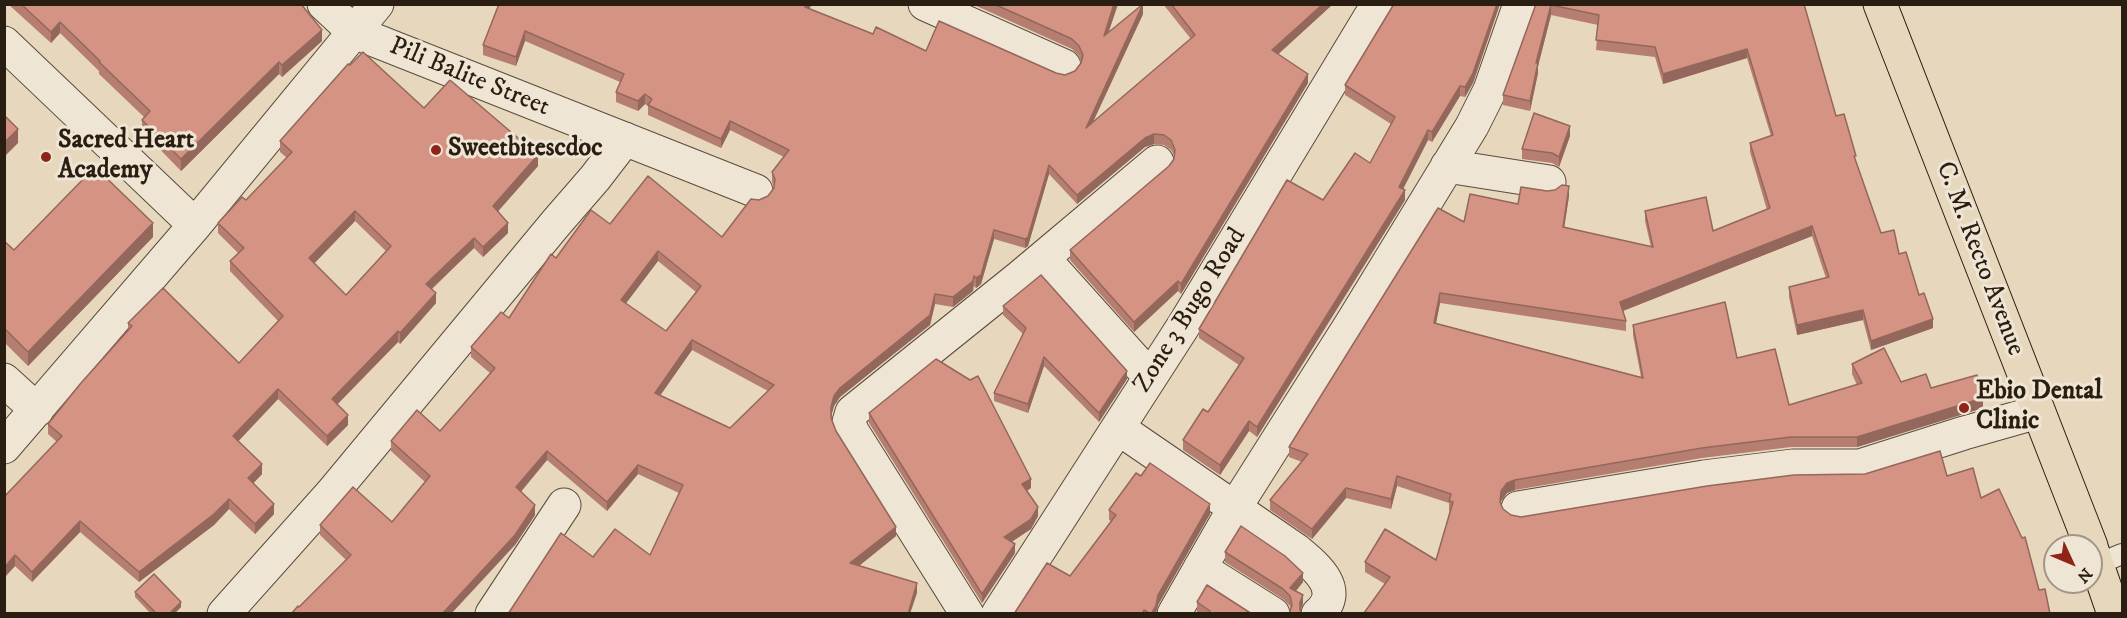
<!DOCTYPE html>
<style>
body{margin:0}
#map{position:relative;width:2127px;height:618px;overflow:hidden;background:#e6d7bd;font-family:"IM FELL DW Pica",serif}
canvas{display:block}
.frame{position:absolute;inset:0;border:6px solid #2a1d12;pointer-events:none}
.north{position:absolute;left:2043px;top:534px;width:60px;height:60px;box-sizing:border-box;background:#efe5d4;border:2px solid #a09586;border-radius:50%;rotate:134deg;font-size:16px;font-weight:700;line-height:24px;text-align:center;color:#2a1d12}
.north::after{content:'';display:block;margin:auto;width:21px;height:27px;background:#8f2418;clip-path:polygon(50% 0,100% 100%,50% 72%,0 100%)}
</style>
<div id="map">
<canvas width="2127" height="618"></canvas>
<div class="frame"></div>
<div class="north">N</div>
</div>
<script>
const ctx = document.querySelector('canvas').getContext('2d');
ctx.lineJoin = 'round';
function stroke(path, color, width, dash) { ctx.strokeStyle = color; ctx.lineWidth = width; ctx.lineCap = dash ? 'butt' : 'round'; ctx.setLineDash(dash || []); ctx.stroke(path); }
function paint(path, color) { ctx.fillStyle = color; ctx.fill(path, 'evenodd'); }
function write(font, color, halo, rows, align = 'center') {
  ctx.font = font + ' "IM FELL DW Pica",serif'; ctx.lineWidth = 6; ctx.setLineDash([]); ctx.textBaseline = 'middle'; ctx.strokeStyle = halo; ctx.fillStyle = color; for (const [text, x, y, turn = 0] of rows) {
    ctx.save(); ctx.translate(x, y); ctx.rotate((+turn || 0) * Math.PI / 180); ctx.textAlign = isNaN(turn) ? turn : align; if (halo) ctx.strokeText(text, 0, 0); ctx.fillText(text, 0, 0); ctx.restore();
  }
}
const lane = new Path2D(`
 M 2098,564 L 2122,554`);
const street = new Path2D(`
 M 324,4 L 354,32 L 756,191
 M 925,4 L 1064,66
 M 4,43 L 195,225
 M 1447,166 L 1549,182
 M 1043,258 L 1150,377
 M 4,380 L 37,410
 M 1118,428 L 1296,550 C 1314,565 1346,590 1318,614
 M 4,447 L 195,225 L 377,4
 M 1518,508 L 1704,477 L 1793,466 L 1860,466 L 1964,433 L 2038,412
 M 1200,568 L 1273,614
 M 224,614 L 332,493 L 556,223 L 595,178 L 625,139
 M 492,614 L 564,505
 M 967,614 L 852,431 L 849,422 L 852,412 L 1020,277 L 1157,162
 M 998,614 L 1184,325 L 1378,4
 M 1174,614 L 1234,509 L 1353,321 L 1472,126 L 1490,90 L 1520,4`);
const highway = new Path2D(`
 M 1880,4 L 2091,546
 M 2091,547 L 2114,614`);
stroke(lane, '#594c3d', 22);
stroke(street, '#594c3d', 35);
stroke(highway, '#2a1d12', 35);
stroke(lane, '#efe5d4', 20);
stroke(street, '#efe5d4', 33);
stroke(highway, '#e6d7bd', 33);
paint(new Path2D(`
 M 8,4 L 301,4 L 322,41 L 282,77 L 279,74 L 181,171 L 142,131 L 142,120 L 144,117 L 99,74 L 99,71 L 60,33 L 51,43 Z
 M 972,4 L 1118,4 L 1108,33 L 1143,14 L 1093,122 L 1191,39 L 1163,4 L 1333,4 L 1278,54 L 1308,83 L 1181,294 L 1178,291 L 1134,332 L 1070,260 L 1070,250 L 1169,166 L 1175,157 L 1171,150 L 1164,145 L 1154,144 L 1145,147 L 1077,204 L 1049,174 L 1028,246 L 1025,248 L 994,239 L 981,284 L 976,288 L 974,286 L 973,291 L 953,307 L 935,304 L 930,325 L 840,397 L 834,406 L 831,416 L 836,431 L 896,536 L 859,566 L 917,593 L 593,557 L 650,555 L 679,493 L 638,474 L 607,511 L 547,460 L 521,492 L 535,515 L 515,545 L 299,607 L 346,560 L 320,535 L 320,525 L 392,522 L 425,482 L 391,451 L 391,441 L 440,431 L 490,373 L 471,357 L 471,347 L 509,318 L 556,258 L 610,224 L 722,237 L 759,200 L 768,196 L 774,187 L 772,182 L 772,172 L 784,157 L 730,130 L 721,148 L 648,115 L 648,106 L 645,104 L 638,111 L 616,102 L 616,92 L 620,82 L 525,41 L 516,66 L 483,55 L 483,45 L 496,10 L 809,9 L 873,34 L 926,51 L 1065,75 L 1075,71 L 1081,63 L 1079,56 L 1072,49 ZM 658,261 L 696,292 L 666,331 L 625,304 ZM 692,350 L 768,391 L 730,428 L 660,395 Z
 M 1394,4 L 1500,4 L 1473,83 L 1465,97 L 1460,96 L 1432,142 L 1428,140 L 1403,189 L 1405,200 L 1257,437 L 1249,431 L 1220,475 L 1183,450 L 1183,440 L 1208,412 L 1239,365 L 1199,338 L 1199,329 L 1323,200 L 1370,163 L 1391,124 L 1345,95 L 1345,85 Z
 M 1536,4 L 1804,4 L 1836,116 L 1856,163 L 1881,233 L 1899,254 L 1919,295 L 1933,328 L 1871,350 L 1863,320 L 1797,335 L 1789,297 L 1789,287 L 1826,278 L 1812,236 L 1623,311 L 1626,321 L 1626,331 L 1440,303 L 1436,323 L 1641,377 L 1633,335 L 1633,325 L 1737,358 L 1789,405 L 1857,385 L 1852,374 L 1852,364 L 1901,382 L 1931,388 L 1983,408 L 1857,447 L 1791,447 L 1702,458 L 1515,490 L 1507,493 L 1501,501 L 1500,503 L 1503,509 L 1511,515 L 1521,517 L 1947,476 L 1981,498 L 2039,590 L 2050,614 L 1385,584 L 1365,572 L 1365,562 L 1436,560 L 1450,511 L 1449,511 L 1449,503 L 1397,486 L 1391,509 L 1346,498 L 1312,539 L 1270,510 L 1270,500 L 1302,462 L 1289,457 L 1289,447 L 1464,222 L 1518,204 L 1569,196 L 1564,227 L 1651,247 L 1645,221 L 1645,211 L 1713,231 L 1767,210 L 1750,152 L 1750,143 L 1771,136 L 1747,58 L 1663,84 L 1655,57 L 1596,50 L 1598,25 L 1551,15 L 1538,66 L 1538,73 L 1530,111 L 1503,105 L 1503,95 Z
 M 350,65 L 424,108 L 538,166 L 498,211 L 508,233 L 483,257 L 474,248 L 432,289 L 436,303 L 400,344 L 398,342 L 337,404 L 348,425 L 327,446 L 278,399 L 238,441 L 262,474 L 253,483 L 274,514 L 255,534 L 229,509 L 214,525 L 139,582 L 80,532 L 32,582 L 15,566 L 4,578 L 4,497 L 57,442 L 48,434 L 48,424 L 128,331 L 128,323 L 239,363 L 278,321 L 230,271 L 230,261 L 238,253 L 218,233 L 218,223 L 246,200 L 287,158 L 280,152 L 280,141 ZM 355,221 L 386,251 L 346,295 L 314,263 Z
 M 1570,136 L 1559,167 L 1552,163 L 1522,159 L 1522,149 Z
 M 153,237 L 28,366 L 4,342 L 4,241 L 14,250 Z
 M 1003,306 L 1127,379 L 1099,422 L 1044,366 L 1028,413 L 994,401 L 994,393 L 1023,334 L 1003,315 Z
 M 869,413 L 1031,488 L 1027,491 L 1038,516 L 1031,529 L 1011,542 L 1015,553 L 982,603 L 869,423 Z
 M 1141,476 L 1210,514 L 1158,605 L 1156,614 L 1014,614 L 1070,576 L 1111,521 L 1109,520 L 1109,510 Z
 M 1225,552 L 1303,582 L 1296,591 L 1303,604 L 1300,610 L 1291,609 L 1290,606 L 1283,599 L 1225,562 Z
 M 135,592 L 181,607 L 174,614 L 151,614 L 135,597 Z
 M 1197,602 L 1252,614 L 1200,614 L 1197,612 Z`), '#b67e71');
paint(new Path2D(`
 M 806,4 L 812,4 L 805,16 L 805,7 Z
 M 1114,4 L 1118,4 L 1104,46 L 1104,36 Z
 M 1143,4 L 1143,14 L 1086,137 L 1086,128 Z
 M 1323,4 L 1333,4 L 1272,60 L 1272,50 Z
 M 1497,4 L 1500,4 L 1473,83 L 1465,97 L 1465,87 Z
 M 1551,5 L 1551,15 L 1538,66 L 1538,73 L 1530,111 L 1530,101 L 1536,63 Z
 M 60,22 L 60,33 L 51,43 L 51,32 Z
 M 322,30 L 322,41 L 282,77 L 282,65 Z
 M 525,31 L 525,41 L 516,66 L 516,57 Z
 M 1747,49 L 1747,58 L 1663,84 L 1663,74 Z
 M 279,62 L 279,74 L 181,171 L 181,159 Z
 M 1308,74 L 1308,83 L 1181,294 L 1181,284 Z
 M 1460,86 L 1460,96 L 1432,142 L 1432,132 Z
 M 645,94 L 645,104 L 638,111 L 638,101 Z
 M 730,121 L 730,130 L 721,148 L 721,139 Z
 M 1570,126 L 1570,136 L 1559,167 L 1559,157 Z
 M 18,129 L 18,143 L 4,157 L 4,143 Z
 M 1428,130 L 1428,140 L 1399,197 L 1399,187 Z
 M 1154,134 L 1154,144 L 1145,147 L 1077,204 L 1077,195 L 1145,138 Z
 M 538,155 L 538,166 L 493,217 L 493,206 Z
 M 1049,165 L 1049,174 L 1028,246 L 1025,248 L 1025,239 Z
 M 1569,186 L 1569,196 L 1563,236 L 1563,227 Z
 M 1405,190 L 1405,200 L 1257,437 L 1257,427 Z
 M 355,211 L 355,221 L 309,269 L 309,258 Z
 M 153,223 L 153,237 L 28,366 L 28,352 Z
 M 508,223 L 508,233 L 483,257 L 483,247 Z
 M 1812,226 L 1812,236 L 1620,312 L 1620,302 Z
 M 994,230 L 994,239 L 981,284 L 976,288 L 976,278 Z
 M 474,238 L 474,248 L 426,294 L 426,284 Z
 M 658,251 L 658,261 L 621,310 L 621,300 Z
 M 974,276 L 973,291 L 953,307 L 953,297 Z
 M 1178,281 L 1178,291 L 1134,332 L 1134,322 Z
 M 436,293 L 436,303 L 400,344 L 400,333 Z
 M 1440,293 L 1440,303 L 1434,333 L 1434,323 Z
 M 935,294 L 935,304 L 930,325 L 840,397 L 834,406 L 831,417 L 831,407 L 834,396 L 840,388 Z
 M 1863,310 L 1863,320 L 1797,335 L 1797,325 Z
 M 1933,319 L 1933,328 L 1871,350 L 1871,341 Z
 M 398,331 L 398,342 L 332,410 L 332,399 Z
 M 692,340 L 692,350 L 655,403 L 655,393 Z
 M 1044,357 L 1044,366 L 1028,413 L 1028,404 Z
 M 1127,371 L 1127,379 L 1099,422 L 1099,413 Z
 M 278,389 L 278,399 L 233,447 L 233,436 Z
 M 1983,398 L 1983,408 L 1857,447 L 1857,437 Z
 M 348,415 L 348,425 L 327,446 L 327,436 Z
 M 1249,421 L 1249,431 L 1220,475 L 1220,465 Z
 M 547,451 L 547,460 L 516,497 L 516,487 Z
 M 262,464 L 262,474 L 248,489 L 248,478 Z
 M 638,465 L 638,474 L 607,511 L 607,502 Z
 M 1397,476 L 1397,486 L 1391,509 L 1391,499 Z
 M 1031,479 L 1031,488 L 1022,493 L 1022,484 Z
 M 1515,480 L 1515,490 L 1507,493 L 1501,501 L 1500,512 L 1501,491 L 1507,483 Z
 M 1346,488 L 1346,498 L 1312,539 L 1312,529 Z
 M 229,499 L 229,509 L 214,525 L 139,582 L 139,572 Z
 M 274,504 L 274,514 L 255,534 L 255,524 Z
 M 1210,504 L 1210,514 L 1158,605 L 1156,614 L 1151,614 L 1158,595 Z
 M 535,505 L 535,515 L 515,545 L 451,614 L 442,614 Z
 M 1038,507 L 1038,516 L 1031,529 L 1004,547 L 1004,537 Z
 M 80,521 L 80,532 L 32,582 L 32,572 Z
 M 896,527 L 896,536 L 850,573 L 850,563 Z
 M 1015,544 L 1015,553 L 982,603 L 982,594 Z
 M 15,555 L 15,566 L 4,578 L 4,568 Z
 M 1303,573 L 1303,582 L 1290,598 L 1290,588 Z
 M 917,583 L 917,593 L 910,614 L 908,614 Z
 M 1303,595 L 1303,604 L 1300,611 L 1300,602 Z
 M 181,602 L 181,607 L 174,614 L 169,614 Z`), '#94675c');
const building = new Path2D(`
 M 21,4 L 301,4 L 322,30 L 282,65 L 279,62 L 181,159 L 142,120 L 150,111 L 99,62 L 100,61 L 60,22 L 51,32 Z
 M 499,4 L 806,4 L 805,7 L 873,34 L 876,27 L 926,51 L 939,21 L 1056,73 L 1065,75 L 1075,71 L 1081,63 L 1083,55 L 1079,46 L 1072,39 L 994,4 L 1114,4 L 1104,36 L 1143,4 L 1086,128 L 1195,35 L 1171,4 L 1323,4 L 1272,50 L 1308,74 L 1181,284 L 1178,281 L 1134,322 L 1070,250 L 1169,166 L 1174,159 L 1175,150 L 1171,140 L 1164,135 L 1154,134 L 1145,138 L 1077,195 L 1049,165 L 1028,237 L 1025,239 L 994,230 L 981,275 L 976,278 L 974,276 L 973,281 L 953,297 L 935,294 L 930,315 L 840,388 L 834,396 L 831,407 L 831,418 L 836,431 L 896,527 L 850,563 L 917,583 L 908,614 L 508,614 L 561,533 L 593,557 L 615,529 L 650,555 L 683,485 L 638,465 L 607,502 L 547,451 L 516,487 L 535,505 L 515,535 L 442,614 L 291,614 L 298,606 L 299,607 L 351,555 L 320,525 L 353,487 L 392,522 L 430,476 L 391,441 L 417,410 L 440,431 L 495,368 L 471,347 L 501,312 L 509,318 L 551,254 L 556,258 L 591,210 L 610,224 L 648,176 L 722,237 L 751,199 L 759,200 L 768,196 L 774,188 L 775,179 L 772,172 L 789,150 L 730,121 L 721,139 L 648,105 L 652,99 L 645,94 L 638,101 L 616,92 L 624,74 L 525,31 L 516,57 L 483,45 ZM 658,251 L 701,286 L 666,331 L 621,300 ZM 692,340 L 774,385 L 730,428 L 655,393 Z
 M 1394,4 L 1497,4 L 1473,73 L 1465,87 L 1460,86 L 1432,132 L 1428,130 L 1399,187 L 1405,190 L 1257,427 L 1249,421 L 1220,465 L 1183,440 L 1203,409 L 1208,412 L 1244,358 L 1199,329 L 1287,180 L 1323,200 L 1355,153 L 1370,163 L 1395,117 L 1345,85 Z
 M 1536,4 L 1804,4 L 1836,116 L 1844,114 L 1856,156 L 1854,156 L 1881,233 L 1894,230 L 1899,254 L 1906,252 L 1919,295 L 1924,293 L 1933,319 L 1871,341 L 1863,310 L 1797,325 L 1789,287 L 1829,277 L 1812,226 L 1620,302 L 1626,321 L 1440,293 L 1434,323 L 1643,378 L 1633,325 L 1725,302 L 1737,358 L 1775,349 L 1789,405 L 1862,383 L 1852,364 L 1884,348 L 1901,382 L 1926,374 L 1931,388 L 1977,375 L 1983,398 L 1857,437 L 1791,437 L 1702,448 L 1515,480 L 1507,483 L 1501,491 L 1500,502 L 1503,509 L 1511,515 L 1521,517 L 1707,486 L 1794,475 L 1865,474 L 1940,451 L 1947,476 L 1973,468 L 1981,498 L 1999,489 L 2022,538 L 2025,537 L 2039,590 L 2045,589 L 2050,614 L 1364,613 L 1390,577 L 1365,562 L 1385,529 L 1436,560 L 1453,502 L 1449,501 L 1451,494 L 1397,476 L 1391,499 L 1346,488 L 1312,529 L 1270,500 L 1308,454 L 1289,447 L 1438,208 L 1464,222 L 1470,194 L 1518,204 L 1521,187 L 1547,191 L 1555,190 L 1562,185 L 1569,186 L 1563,227 L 1653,247 L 1645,211 L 1706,197 L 1713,231 L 1770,208 L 1750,143 L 1773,135 L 1747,49 L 1663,74 L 1655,47 L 1596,40 L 1599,15 L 1551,5 L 1536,63 L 1538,63 L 1530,101 L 1503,95 Z
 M 363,52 L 424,108 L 450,80 L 538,155 L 493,206 L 508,223 L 483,247 L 474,238 L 426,284 L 436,293 L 400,333 L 398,331 L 332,399 L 348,415 L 327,436 L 278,389 L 233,436 L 262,464 L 248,478 L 274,504 L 255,524 L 229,499 L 214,514 L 139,572 L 80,521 L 32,572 L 15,555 L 4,568 L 4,497 L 62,436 L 48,424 L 81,383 L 132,326 L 128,323 L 163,288 L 239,363 L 283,316 L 230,261 L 244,248 L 218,223 L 242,197 L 246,200 L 292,152 L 280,141 L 348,64 L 350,65 ZM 355,211 L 391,246 L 346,295 L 309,258 Z
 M 1534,113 L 1570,126 L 1559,157 L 1552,153 L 1522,149 Z
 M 4,115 L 18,129 L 4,143 Z
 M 95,167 L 153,223 L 28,352 L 4,328 L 4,241 L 14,250 Z
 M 1041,275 L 1127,371 L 1099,413 L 1044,357 L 1028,404 L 994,393 L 1026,328 L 1003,306 Z
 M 936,359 L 970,380 L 978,376 L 1031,479 L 1022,484 L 1038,507 L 1031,519 L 1004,537 L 1015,544 L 982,594 L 869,413 Z
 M 1150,463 L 1210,504 L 1158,595 L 1156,606 L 1151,614 L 1144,610 L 1142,614 L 1014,614 L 1047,563 L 1070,576 L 1116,515 L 1109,510 L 1136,473 L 1141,476 Z
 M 1241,526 L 1285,556 L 1303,573 L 1290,588 L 1303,595 L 1300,602 L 1300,610 L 1302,614 L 1289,614 L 1292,605 L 1290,596 L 1283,589 L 1225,552 Z
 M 154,574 L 181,602 L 169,614 L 157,614 L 135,592 Z
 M 1207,585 L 1252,614 L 1209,614 L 1210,611 L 1197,602 Z`);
paint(building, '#d49383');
stroke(building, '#94675c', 1.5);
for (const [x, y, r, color] of [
 [436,150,6,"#8f2418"],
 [46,157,6,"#8f2418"],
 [1964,408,6,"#8f2418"]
]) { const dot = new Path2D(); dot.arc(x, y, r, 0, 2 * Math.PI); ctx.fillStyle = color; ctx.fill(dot); stroke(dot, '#efe5d4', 2); }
write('26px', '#2a1d12', '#efe5d4', [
 ["Pili Balite Street",469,78,22],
 ["C. M. Recto Avenue",1979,259,69],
 ["Zone 3 Bugo Road",1191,311,-58]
]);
write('bold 26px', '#2a1d12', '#efe5d4', [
 ["Sacred Heart",58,142],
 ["Academy",58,172],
 ["Sweetbitescdoc",448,150],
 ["Ebio Dental",1976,393],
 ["Clinic",1976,423]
], 'left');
</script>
